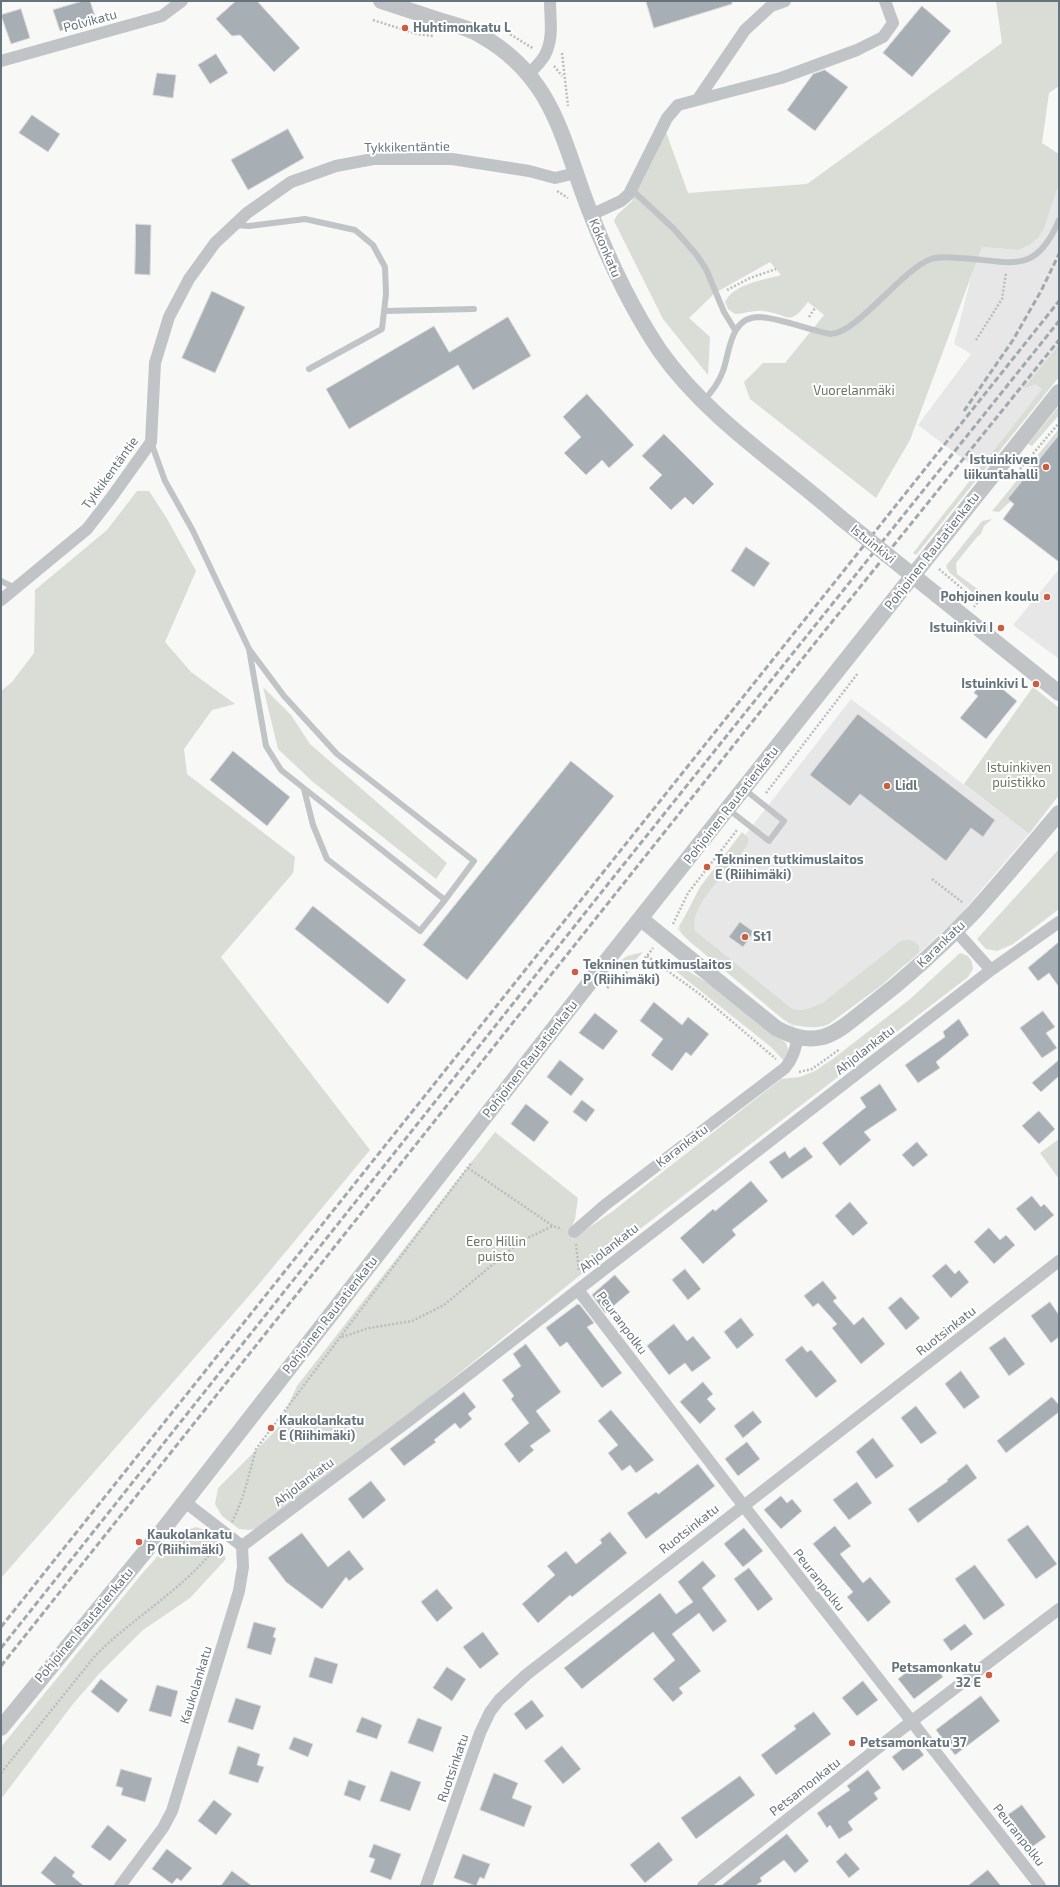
<!DOCTYPE html>
<meta charset="utf-8">
<style>
body{margin:0}
#map{position:relative;width:1060px;height:1887px;overflow:hidden;background:#f8f8f6;font-family:"Exo 2",sans-serif}
canvas{display:block}
.frame{position:absolute;inset:0;border:2px solid #66747d;pointer-events:none}
</style>
<div id="map">
<canvas width="1060" height="1887"></canvas>
<div class="frame"></div>
</div>
<script>
const ctx = document.querySelector('canvas').getContext('2d');
ctx.lineJoin = 'round';
function paint(path, color) { ctx.fillStyle = color; ctx.fill(path, 'evenodd'); }
function stroke(path, color, width, dash) { ctx.strokeStyle = color; ctx.lineWidth = width; ctx.lineCap = dash ? 'butt' : 'round'; ctx.setLineDash(dash || []); ctx.stroke(path); }
function write(font, color, halo, rows, align = 'center') {
  ctx.font = font + ' "Exo 2",sans-serif'; ctx.lineWidth = 4; ctx.setLineDash([]); ctx.textBaseline = 'middle'; ctx.strokeStyle = halo; ctx.fillStyle = color; for (const [text, x, y, turn = 0] of rows) {
    ctx.save(); ctx.translate(x, y); ctx.rotate((+turn || 0) * Math.PI / 180); ctx.textAlign = isNaN(turn) ? turn : align; if (halo) ctx.strokeText(text, 0, 0); ctx.fillText(text, 0, 0); ctx.restore();
  }
}
paint(new Path2D(`
 M 1059,182 L 1059,368 L 978,470 L 918,425 L 971,354 L 954,344 L 973,270 L 982,247 L 1018,250 Z
 M 1059,569 L 1059,659 L 1013,625 Z
 M 851,699 L 1029,834 L 959,916 L 912,960 L 827,1024 L 792,1026 L 677,929 L 693,902 Z`), '#e6e7e6');
paint(new Path2D(`
 M 996,1 L 1059,1 L 1059,86 L 1049,93 L 1042,143 L 1059,154 L 1059,183 L 1044,228 L 1038,238 L 1029,245 L 1018,250 L 982,247 L 910,440 L 876,498 L 750,399 L 744,382 L 763,363 L 785,363 L 824,315 L 808,302 C 788,328 790,314 763,311 C 753,310 744,314 735,314 L 728,309 L 725,302 C 733,284 764,280 781,275 L 770,262 L 715,293 L 689,318 L 710,337 L 708,375 L 663,319 L 614,221 L 617,215 L 632,201 L 666,132 L 688,193 L 807,184 L 1002,43 Z
 M 1059,345 L 1059,377 L 916,555 L 913,553 L 1042,389 L 1036,384 L 1024,388 Z
 M 1059,406 L 1059,415 L 1032,446 L 1028,444 Z
 M 1059,429 L 1059,435 L 1011,501 L 999,512 L 992,511 Z
 M 137,491 L 149,491 L 166,517 L 196,571 L 165,642 L 191,672 L 235,704 L 212,710 L 184,749 L 187,774 L 295,857 L 293,873 L 221,957 L 370,1150 L 254,1290 L 1,1578 L 1,691 L 12,682 L 34,653 L 35,590 L 107,530 Z
 M 992,519 L 984,526 L 981,534 L 977,537 L 956,563 L 957,574 L 983,593 L 978,597 L 949,572 L 946,566 L 982,521 Z
 M 263,687 L 291,715 L 310,744 L 447,863 L 436,879 L 313,782 L 278,749 Z
 M 1033,687 L 1059,708 L 1059,795 L 1029,834 L 964,784 Z
 M 742,832 L 748,838 L 748,843 C 736,866 688,903 695,931 L 791,1008 C 802,1013 814,1007 824,1002 L 901,941 C 908,939 914,940 919,946 L 919,952 L 882,985 L 829,1024 C 816,1030 795,1027 784,1020 L 689,941 L 681,933 L 680,926 L 700,887 Z
 M 1059,849 L 1059,909 L 1013,944 L 997,951 L 986,949 L 977,939 Z
 M 643,952 L 631,965 L 627,967 L 619,962 L 627,956 Z
 M 960,953 C 970,955 972,960 973,969 L 968,977 L 584,1272 L 324,1483 L 262,1528 L 249,1530 L 239,1529 L 222,1516 L 215,1504 L 218,1488 L 277,1429 L 297,1386 L 495,1132 L 578,1198 L 575,1219 L 569,1234 L 572,1239 L 613,1211 L 781,1079 L 800,1077 L 815,1071 L 834,1058 L 909,1000 Z
 M 667,958 L 716,988 L 786,1043 L 789,1052 L 786,1063 L 771,1047 L 663,961 Z
 M 1059,1139 L 1059,1179 L 1040,1153 Z
 M 196,1527 C 217,1533 218,1541 226,1559 L 190,1598 L 143,1630 L 99,1674 L 73,1704 L 1,1799 L 1,1747 L 141,1575 L 178,1533 Z`), '#d9ddd6');
const building = new Path2D(`
 M 83,1 L 90,1 L 96,19 L 60,31 L 53,10 Z
 M 236,1 L 257,1 L 300,48 L 274,72 L 240,35 L 232,36 L 216,19 Z
 M 646,1 L 732,1 L 732,4 L 654,28 Z
 M 922,6 L 951,31 L 912,77 L 883,53 Z
 M 21,9 L 30,38 L 11,44 L 1,15 Z
 M 216,54 L 228,73 L 210,84 L 198,65 Z
 M 825,70 L 848,87 L 815,131 L 787,110 L 813,74 Z
 M 157,73 L 176,75 L 173,98 L 153,95 Z
 M 32,115 L 60,134 L 48,152 L 19,133 Z
 M 288,129 L 304,158 L 248,190 L 231,160 Z
 M 136,224 L 151,225 L 150,275 L 135,274 Z
 M 212,291 L 245,307 L 215,373 L 182,358 Z
 M 508,317 L 531,356 L 473,390 L 458,365 L 349,429 L 326,389 L 434,326 L 449,352 Z
 M 587,394 L 634,445 L 609,468 L 602,460 L 586,475 L 564,453 L 581,437 L 563,417 Z
 M 664,434 L 714,484 L 693,505 L 685,497 L 671,510 L 649,488 L 662,475 L 642,456 Z
 M 1059,435 L 1059,562 L 1003,519 L 1014,504 L 1008,499 Z
 M 746,547 L 770,563 L 754,587 L 731,571 Z
 M 987,676 L 1017,701 L 986,739 L 960,718 L 978,696 L 974,693 Z
 M 858,714 L 995,820 L 983,837 L 971,828 L 946,861 L 860,794 L 850,806 L 810,775 Z
 M 233,751 L 290,797 L 267,826 L 210,780 Z
 M 571,761 L 614,796 L 467,980 L 423,945 Z
 M 313,906 L 406,980 L 388,1004 L 295,929 Z
 M 740,922 L 754,932 L 743,947 L 729,937 Z
 M 1059,942 L 1059,987 L 1049,973 L 1038,981 L 1028,968 Z
 M 654,1002 L 682,1025 L 688,1017 L 709,1034 L 691,1056 L 686,1052 L 672,1071 L 651,1055 L 663,1039 L 640,1021 Z
 M 1043,1011 L 1055,1027 L 1046,1033 L 1057,1048 L 1042,1058 L 1020,1028 Z
 M 595,1013 L 618,1031 L 603,1050 L 579,1033 Z
 M 959,1019 L 969,1035 L 936,1062 L 940,1068 L 918,1083 L 905,1065 L 945,1037 L 943,1032 Z
 M 560,1060 L 584,1079 L 571,1096 L 547,1077 Z
 M 1059,1060 L 1059,1076 L 1041,1092 L 1032,1083 Z
 M 880,1084 L 897,1110 L 864,1132 L 871,1140 L 840,1166 L 822,1143 L 866,1107 L 860,1098 Z
 M 582,1100 L 595,1110 L 586,1122 L 573,1112 Z
 M 526,1104 L 549,1122 L 534,1142 L 511,1124 Z
 M 1039,1111 L 1055,1129 L 1039,1144 L 1022,1126 Z
 M 917,1142 L 928,1155 L 913,1167 L 902,1155 Z
 M 805,1147 L 813,1157 L 782,1179 L 769,1162 L 785,1151 L 789,1158 Z
 M 751,1181 L 768,1201 L 732,1230 L 736,1235 L 703,1264 L 680,1238 L 713,1209 L 715,1211 Z
 M 1032,1196 L 1041,1207 L 1044,1204 L 1054,1215 L 1035,1231 L 1016,1209 Z
 M 850,1202 L 868,1223 L 853,1236 L 835,1216 Z
 M 989,1228 L 1000,1240 L 1006,1235 L 1015,1245 L 994,1264 L 974,1242 Z
 M 946,1264 L 955,1274 L 959,1270 L 969,1282 L 951,1298 L 932,1276 Z
 M 685,1269 L 701,1289 L 688,1300 L 672,1280 Z
 M 615,1275 L 630,1292 L 605,1313 L 592,1295 Z
 M 823,1281 L 837,1298 L 833,1301 L 854,1325 L 863,1317 L 885,1344 L 861,1364 L 832,1328 L 837,1324 L 818,1303 L 813,1307 L 804,1296 Z
 M 901,1297 L 920,1318 L 906,1330 L 888,1308 Z
 M 1050,1302 L 1059,1315 L 1059,1337 L 1051,1343 L 1031,1316 Z
 M 578,1304 L 580,1305 L 594,1323 L 587,1327 L 622,1373 L 602,1388 L 567,1342 L 560,1347 L 546,1328 Z
 M 741,1318 L 754,1335 L 737,1349 L 724,1332 Z
 M 674,1324 L 687,1341 L 693,1336 L 711,1358 L 692,1372 L 685,1363 L 669,1375 L 647,1346 Z
 M 1005,1337 L 1025,1364 L 1009,1376 L 989,1348 Z
 M 526,1344 L 561,1392 L 536,1411 L 551,1431 L 530,1446 L 534,1450 L 519,1463 L 504,1444 L 529,1423 L 511,1399 L 514,1396 L 502,1380 L 521,1366 L 513,1354 Z
 M 802,1346 L 807,1352 L 811,1350 L 837,1381 L 816,1398 L 785,1360 Z
 M 961,1371 L 980,1397 L 964,1409 L 945,1384 Z
 M 703,1382 L 713,1394 L 707,1399 L 716,1409 L 700,1424 L 680,1402 Z
 M 464,1392 L 476,1407 L 468,1414 L 472,1419 L 460,1429 L 455,1423 L 434,1440 L 436,1442 L 404,1466 L 390,1449 Z
 M 1052,1397 L 1059,1405 L 1059,1412 L 1006,1453 L 997,1441 Z
 M 916,1406 L 937,1433 L 921,1444 L 901,1418 Z
 M 611,1410 L 654,1460 L 636,1473 L 630,1465 L 622,1471 L 608,1453 L 618,1445 L 598,1421 Z
 M 753,1411 L 762,1422 L 743,1438 L 734,1426 Z
 M 873,1438 L 894,1466 L 876,1479 L 856,1452 Z
 M 747,1442 L 760,1459 L 738,1476 L 725,1459 Z
 M 698,1464 L 715,1486 L 646,1539 L 627,1513 L 656,1492 L 658,1494 Z
 M 967,1464 L 977,1478 L 918,1523 L 908,1509 L 948,1481 L 947,1480 Z
 M 371,1481 L 386,1500 L 363,1519 L 348,1499 Z
 M 857,1482 L 872,1503 L 849,1520 L 833,1500 Z
 M 781,1496 L 787,1503 L 792,1499 L 802,1511 L 781,1529 L 764,1510 Z
 M 1028,1525 L 1057,1564 L 1036,1579 L 1007,1540 Z
 M 835,1526 L 851,1546 L 840,1554 L 863,1583 L 870,1577 L 891,1602 L 868,1622 L 847,1597 L 853,1592 L 813,1544 Z
 M 744,1528 L 763,1551 L 743,1567 L 724,1544 Z
 M 610,1532 L 627,1553 L 572,1597 L 570,1595 L 538,1623 L 522,1604 L 555,1575 L 547,1566 L 566,1551 L 576,1564 L 602,1543 L 600,1540 Z
 M 302,1533 L 328,1567 L 349,1550 L 364,1569 L 349,1581 L 346,1577 L 322,1609 L 286,1582 L 268,1558 Z
 M 703,1561 L 716,1576 L 702,1588 L 727,1621 L 713,1632 L 699,1613 L 672,1634 L 701,1671 L 679,1688 L 683,1693 L 673,1702 L 653,1679 L 675,1660 L 653,1632 L 582,1689 L 564,1668 L 660,1593 L 676,1614 L 693,1602 L 678,1582 Z
 M 975,1565 L 1005,1605 L 984,1620 L 955,1579 Z
 M 749,1568 L 773,1599 L 758,1611 L 734,1579 Z
 M 437,1589 L 453,1608 L 437,1622 L 421,1602 Z
 M 254,1622 L 276,1628 L 273,1637 L 276,1638 L 271,1655 L 247,1648 Z
 M 965,1624 L 973,1634 L 951,1651 L 943,1640 Z
 M 483,1632 L 499,1654 L 480,1669 L 463,1647 Z
 M 315,1657 L 338,1664 L 332,1684 L 309,1677 Z
 M 933,1663 L 943,1677 L 914,1699 L 898,1679 L 913,1667 L 919,1674 Z
 M 447,1667 L 466,1679 L 452,1701 L 433,1688 Z
 M 101,1679 L 128,1700 L 118,1713 L 91,1692 Z
 M 863,1681 L 878,1700 L 857,1716 L 842,1698 Z
 M 157,1685 L 178,1691 L 171,1717 L 149,1711 Z
 M 981,1696 L 1000,1721 L 955,1755 L 936,1730 Z
 M 236,1698 L 261,1706 L 253,1730 L 228,1722 Z
 M 532,1700 L 544,1716 L 526,1730 L 514,1714 Z
 M 814,1712 L 831,1734 L 776,1775 L 761,1755 L 796,1729 L 794,1726 Z
 M 362,1717 L 382,1725 L 377,1739 L 356,1732 Z
 M 418,1718 L 442,1727 L 433,1752 L 408,1743 Z
 M 294,1737 L 313,1744 L 308,1757 L 289,1749 Z
 M 913,1741 L 924,1755 L 903,1771 L 892,1757 Z
 M 238,1746 L 260,1754 L 257,1765 L 264,1767 L 258,1783 L 229,1774 Z
 M 562,1746 L 581,1769 L 563,1784 L 544,1761 Z
 M 121,1769 L 152,1778 L 145,1802 L 121,1795 L 123,1788 L 116,1786 Z
 M 868,1770 L 881,1788 L 874,1793 L 878,1799 L 848,1822 L 853,1830 L 839,1839 L 830,1825 L 827,1828 L 817,1813 L 850,1790 L 847,1786 Z
 M 391,1771 L 421,1782 L 410,1811 L 380,1801 Z
 M 494,1773 L 518,1783 L 512,1798 L 532,1806 L 524,1827 L 480,1810 Z
 M 740,1776 L 755,1795 L 696,1839 L 681,1818 Z
 M 349,1780 L 366,1786 L 360,1801 L 344,1795 Z
 M 214,1800 L 232,1814 L 216,1835 L 198,1821 Z
 M 1022,1805 L 1046,1837 L 1029,1849 L 1005,1817 Z
 M 108,1825 L 127,1840 L 110,1861 L 91,1847 Z
 M 787,1834 L 809,1861 L 795,1873 L 784,1860 L 760,1878 L 762,1881 L 755,1886 L 721,1886 Z
 M 659,1842 L 673,1860 L 645,1883 L 630,1865 Z
 M 374,1844 L 401,1854 L 391,1880 L 370,1872 L 375,1859 L 369,1857 Z
 M 167,1849 L 192,1868 L 181,1881 L 177,1878 L 172,1884 L 152,1869 Z
 M 846,1853 L 860,1869 L 849,1878 L 836,1862 Z
 M 463,1854 L 490,1864 L 484,1879 L 480,1877 L 476,1886 L 454,1878 Z
 M 55,1856 L 75,1872 L 72,1876 L 84,1886 L 57,1886 L 41,1873 Z
 M 988,1870 L 1001,1886 L 968,1886 Z
 M 232,1871 L 252,1886 L 221,1886 Z`);
paint(building, '#a8afb4');
stroke(building, '#dadad9', 1);
stroke(new Path2D(`
 M 373,20 L 417,34 L 433,36
 M 500,28 L 534,49
 M 562,53 L 568,106
 M 554,66 L 562,76
 M 557,191 L 568,198
 M 727,290 L 750,278 L 776,269
 M 809,317 L 815,308
 M 976,340 L 1002,299 L 1006,273
 M 1020,469 L 1059,423
 M 939,569 L 978,602 L 974,607
 M 766,793 L 858,673
 M 932,879 L 962,902
 M 673,924 L 688,893 L 737,830
 M 647,956 L 701,995 L 776,1059
 M 607,988 L 647,956 L 653,948
 M 799,1072 L 812,1069 L 840,1049
 M 468,1168 L 553,1226 L 562,1229
 M 576,1244 L 579,1271
 M 342,1337 L 369,1328 L 412,1321 L 444,1305 L 521,1241 L 553,1226
 M 232,1522 C 244,1499 249,1474 256,1449 L 472,1162
 M 176,1539 L 209,1555
 M 1,1773 L 95,1656 C 134,1616 185,1589 218,1544`), '#babdbf', 2.5, [2, 2]);
stroke(new Path2D(`
 M 632,190 L 673,228 L 696,254 L 706,269 L 724,312 L 735,330
 M 234,225 L 249,226 L 305,219 L 355,230 L 373,245 L 385,267 L 386,294 L 382,329 L 309,369
 M 384,311 L 474,309
 M 703,401 C 712,392 719,382 723,371 C 730,351 730,317 759,317 C 781,318 808,330 830,334 C 857,334 901,270 931,259 C 940,256 950,257 959,258 C 1009,260 1035,278 1059,220
 M 151,442 L 165,481 L 193,531 L 249,649 L 284,696 L 337,754 L 474,861 L 445,900 L 281,770 L 266,746 L 249,649
 M 1,581 L 15,588
 M 304,789 L 313,825 L 327,859 L 420,931 L 445,900
 M 728,809 L 769,841 L 784,821 L 744,789`), '#c0c4c7', 6);
stroke(new Path2D(`
 M 1,61 L 162,16 L 182,1
 M 528,75 C 534,69 541,62 545,55 C 554,38 550,19 550,1
 M 698,99 L 745,30 L 771,6 L 785,1
 M 591,215 L 621,201 L 629,194 L 667,118 L 678,105 L 781,78 L 857,50 L 883,37 L 893,23 L 885,1
 M 1,600 L 87,529 L 111,498 L 151,442 L 155,363 L 169,317 L 189,279 L 215,243 L 247,213 L 291,182 L 336,166 L 373,159 L 452,159 L 529,171 L 555,178 L 576,173
 M 955,930 L 991,970
 M 574,1232 L 605,1205 L 785,1068 C 793,1059 795,1049 798,1038
 M 578,1290 L 743,1505 L 1040,1886
 M 242,1546 L 411,1419 L 991,970 L 1059,922
 M 120,1886 L 163,1828 L 172,1811 L 239,1591 L 243,1567 L 242,1546 L 185,1502
 M 426,1886 L 480,1733 L 490,1712 L 499,1700 L 526,1675 L 1059,1261
 M 703,1886 L 912,1721 L 1059,1609`), '#c0c4c7', 12);
stroke(new Path2D(`
 M 381,1 C 399,7 418,13 436,19 C 451,24 467,27 480,35 C 555,77 562,141 590,212 C 609,261 631,308 660,351 C 708,419 780,464 841,518
 M 937,595 L 1059,693
 M 641,919 L 776,1028 C 791,1036 805,1041 823,1037 C 838,1033 853,1019 866,1009 C 904,980 941,947 974,912 C 1003,880 1031,846 1059,813
 M 1,1728 L 162,1531 L 608,959 L 1059,392`), '#c0c4c7', 16);
stroke(new Path2D(`
 M 964,411 L 1013,340 L 1041,291 L 1059,254
 M 1,1627 L 1059,301
 M 1,1648 L 612,879 L 1059,321
 M 1,1666 L 815,643 L 1059,340`), '#a2a8ac', 3, [6, 3]);
stroke(new Path2D(`
 M 841,518 L 937,595`), '#c0c4c7', 16);
for (const [x, y, r, color] of [
 [405,28,4,"#cd5d41"],
 [1046,467,4,"#cd5d41"],
 [1047,597,4,"#cd5d41"],
 [1001,628,4,"#cd5d41"],
 [1036,684,4,"#cd5d41"],
 [887,786,4,"#cd5d41"],
 [707,867,4,"#cd5d41"],
 [745,937,4,"#cd5d41"],
 [575,972,4,"#cd5d41"],
 [271,1428,4,"#cd5d41"],
 [139,1542,4,"#cd5d41"],
 [989,1675,4,"#cd5d41"],
 [852,1743,4,"#cd5d41"]
]) { const dot = new Path2D(); dot.arc(x, y, r, 0, 2 * Math.PI); ctx.fillStyle = color; ctx.fill(dot); stroke(dot, '#fff', 1.5); }
write('13px', '#66747d', '#fff', [
 ["Polvikatu",90,21,-15],
 ["Tykkikentäntie",407,147,-1],
 ["Kokonkatu",605,248,67],
 ["Tykkikentäntie",110,473,-54],
 ["Istuinkivi",873,544,39],
 ["Pohjoinen Rautatienkatu",932,551,-52],
 ["Pohjoinen Rautatienkatu",731,805,-52],
 ["Karankatu",941,944,-44],
 ["Ahjolankatu",865,1050,-38],
 ["Pohjoinen Rautatienkatu",530,1059,-52],
 ["Karankatu",682,1146,-37],
 ["Ahjolankatu",609,1248,-38],
 ["Pohjoinen Rautatienkatu",330,1315,-52],
 ["Peuranpolku",622,1323,53],
 ["Ruotsinkatu",946,1331,-38],
 ["Ahjolankatu",304,1482,-37],
 ["Ruotsinkatu",689,1529,-38],
 ["Peuranpolku",819,1580,52],
 ["Pohjoinen Rautatienkatu",84,1625,-50],
 ["Kaukolankatu",196,1685,-73],
 ["Ruotsinkatu",453,1768,-71],
 ["Petsamonkatu",805,1787,-38],
 ["Peuranpolku",1019,1835,52]
]);
write('bold 13px', '#66747d', '#fff', [
 ["Huhtimonkatu L",413,28],
 ["Istuinkiven",1038,460,"right"],
 ["liikuntahalli",1038,475,"right"],
 ["Pohjoinen koulu",1039,597,"right"],
 ["Istuinkivi I",993,628,"right"],
 ["Istuinkivi L",1028,684,"right"],
 ["Lidl",895,786],
 ["Tekninen tutkimuslaitos",715,860],
 ["E (Riihimäki)",715,875],
 ["St1",753,937],
 ["Tekninen tutkimuslaitos",583,965],
 ["P (Riihimäki)",583,980],
 ["Kaukolankatu",279,1421],
 ["E (Riihimäki)",279,1436],
 ["Kaukolankatu",147,1535],
 ["P (Riihimäki)",147,1550],
 ["Petsamonkatu",981,1668,"right"],
 ["32 E",981,1683,"right"],
 ["Petsamonkatu 37",860,1743]
], 'left');
write('13px', '#697665', '#fff', [
 ["Vuorelanmäki",854,391],
 ["Istuinkiven",1019,768],
 ["puistikko",1019,783],
 ["Eero Hillin",496,1242],
 ["puisto",496,1257]
]);
</script>
